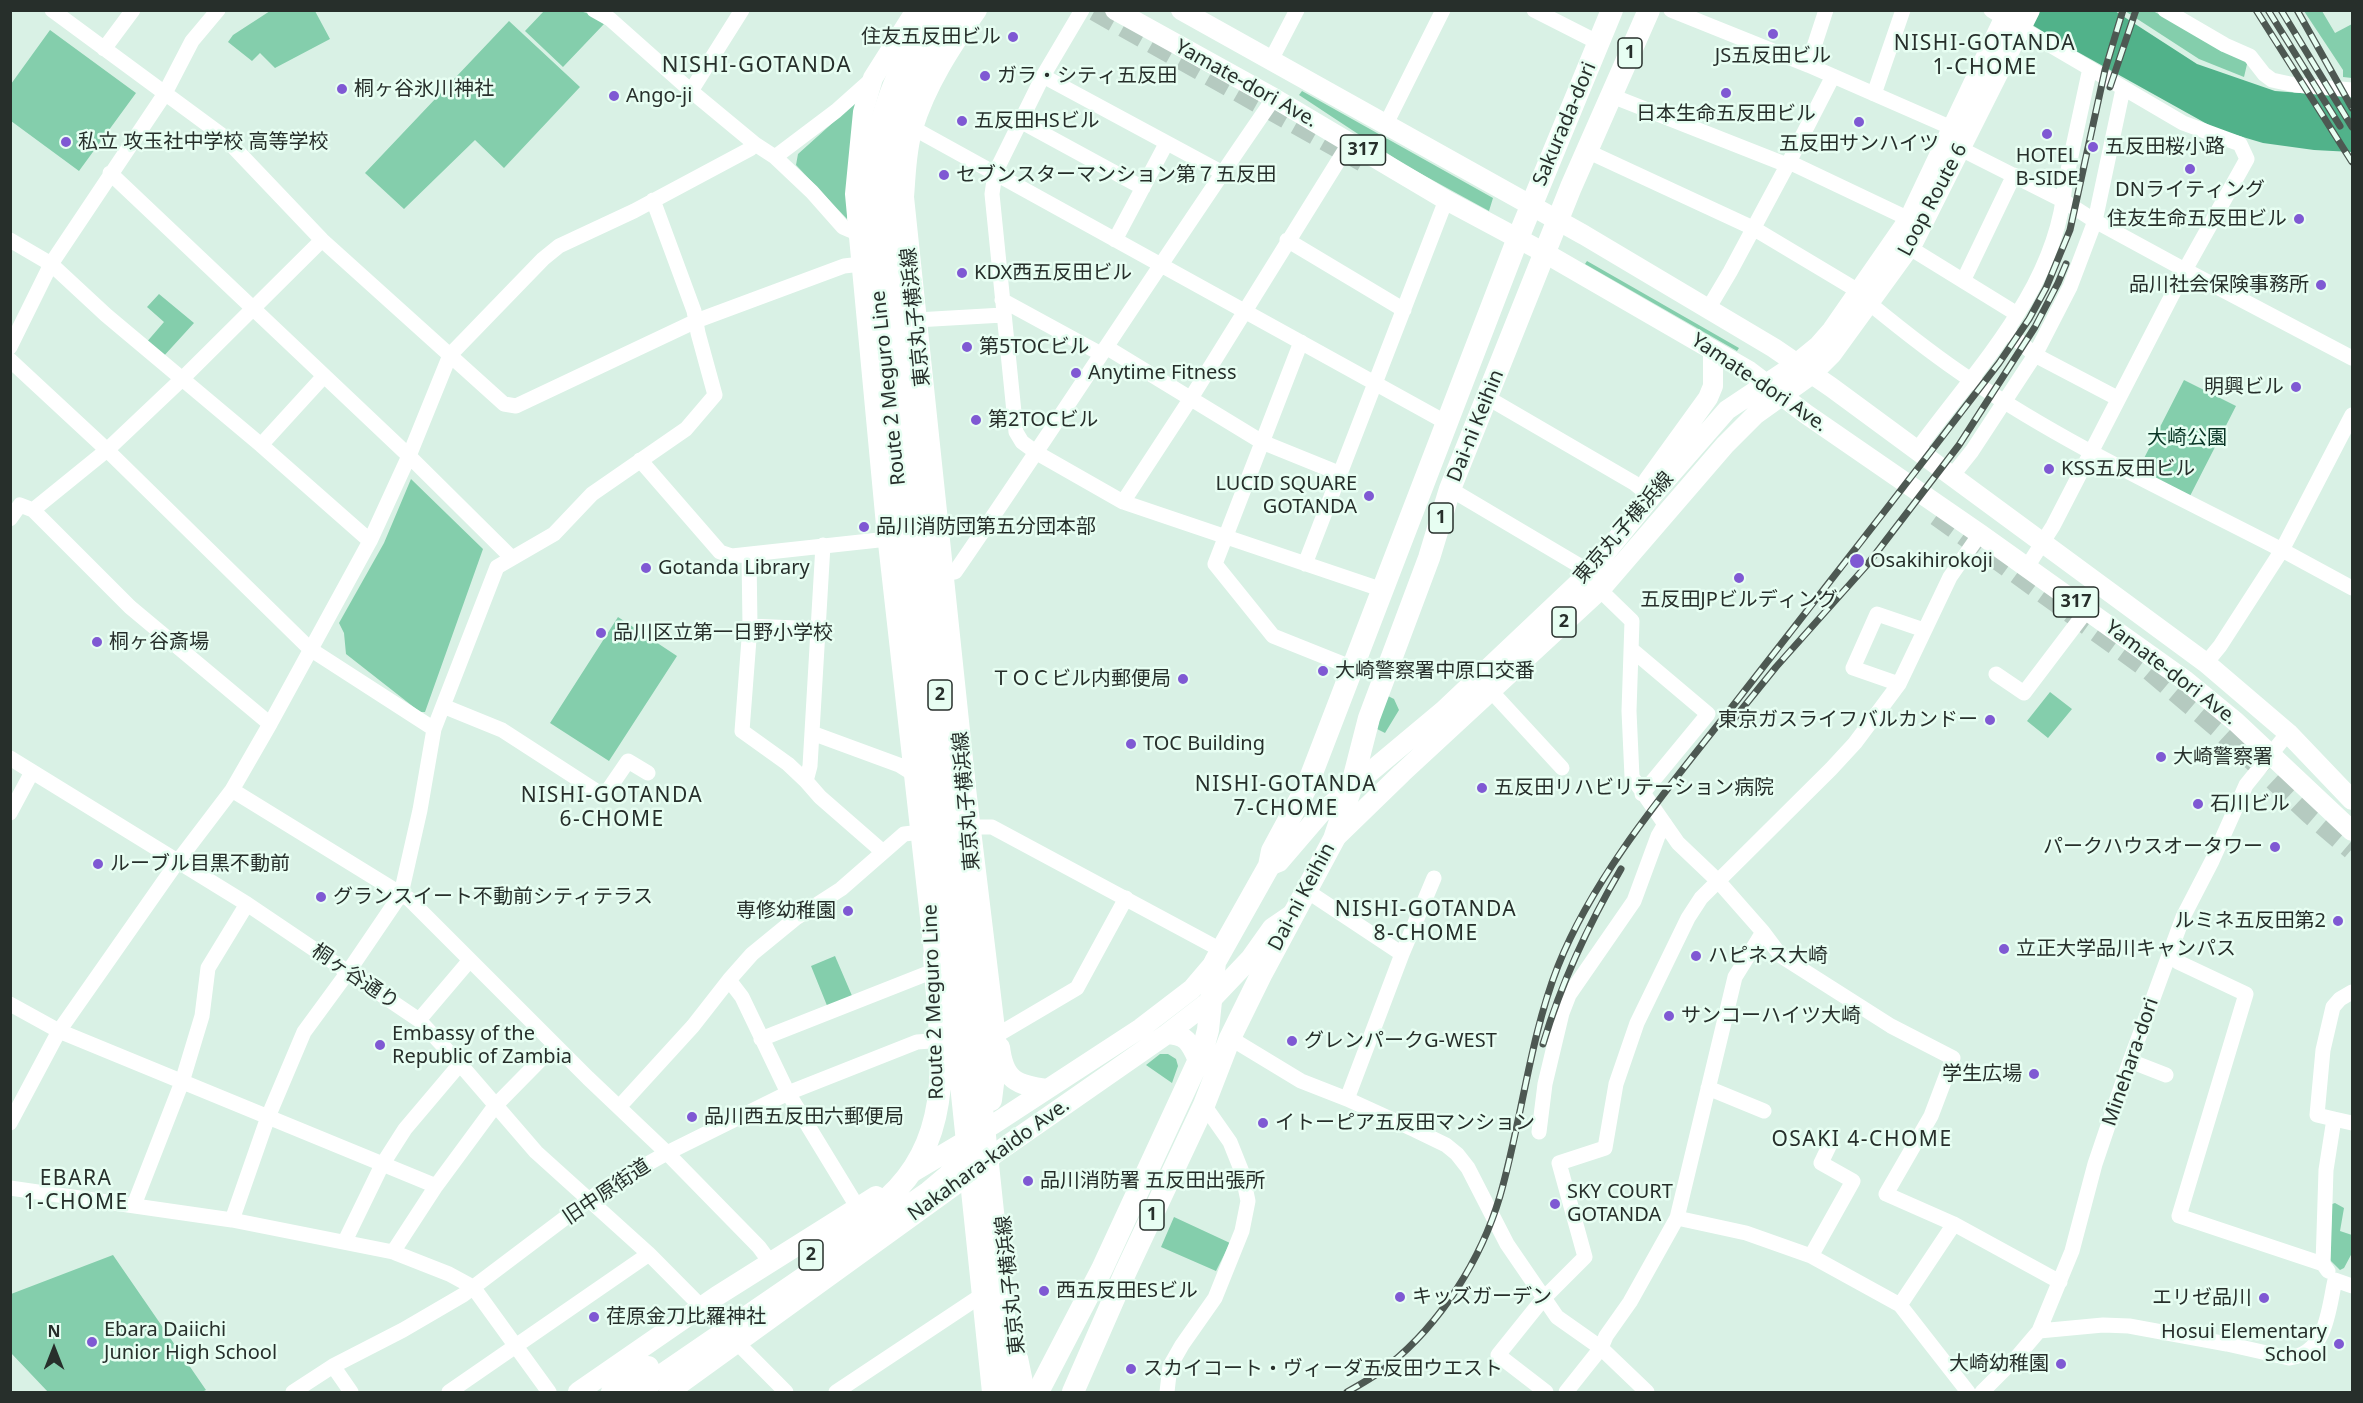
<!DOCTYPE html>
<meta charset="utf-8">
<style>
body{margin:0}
#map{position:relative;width:2363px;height:1403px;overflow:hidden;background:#d9f1e5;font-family:"Noto Sans",sans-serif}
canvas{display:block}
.frame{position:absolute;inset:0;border:12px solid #272f2b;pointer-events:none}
.north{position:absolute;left:24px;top:1319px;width:60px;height:60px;-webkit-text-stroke:4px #e7fef2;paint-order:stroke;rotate:0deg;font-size:16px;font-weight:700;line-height:24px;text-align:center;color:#272f2b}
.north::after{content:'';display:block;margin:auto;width:21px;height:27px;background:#272f2b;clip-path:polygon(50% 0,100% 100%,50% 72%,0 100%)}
</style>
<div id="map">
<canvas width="2363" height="1403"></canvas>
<div class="frame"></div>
<div class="north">N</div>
</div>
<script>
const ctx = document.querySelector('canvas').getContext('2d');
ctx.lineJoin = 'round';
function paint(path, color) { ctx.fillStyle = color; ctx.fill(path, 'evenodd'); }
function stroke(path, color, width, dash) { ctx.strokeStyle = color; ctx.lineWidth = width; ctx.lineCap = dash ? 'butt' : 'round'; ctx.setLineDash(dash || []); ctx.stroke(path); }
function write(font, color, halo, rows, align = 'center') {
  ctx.font = font + ' "Noto Sans","Noto Sans JP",sans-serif'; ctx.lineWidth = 5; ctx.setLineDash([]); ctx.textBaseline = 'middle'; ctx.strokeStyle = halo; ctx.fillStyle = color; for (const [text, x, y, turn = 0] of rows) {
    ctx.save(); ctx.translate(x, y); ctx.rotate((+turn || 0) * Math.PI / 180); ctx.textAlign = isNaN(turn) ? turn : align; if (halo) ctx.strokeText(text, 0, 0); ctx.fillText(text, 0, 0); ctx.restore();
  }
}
paint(new Path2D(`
 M 270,11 L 315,11 L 330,39 L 275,68 L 260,53 L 252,61 L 228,42 L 233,35 Z
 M 544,11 C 571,11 583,6 604,24 L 563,67 L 525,31 Z
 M 2125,11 L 2153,11 L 2201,37 L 2248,60 L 2244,77 L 2199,59 Z
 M 2304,11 L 2322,11 L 2335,33 L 2352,24 L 2352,78 L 2343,77 L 2343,70 Z
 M 509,21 L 580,87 L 504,168 L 475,140 L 404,209 L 365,173 Z
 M 50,30 L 136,93 L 79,171 L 11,121 L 11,84 Z
 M 1302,91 L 1493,198 L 1489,211 L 1405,165 L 1299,95 Z
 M 857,101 L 847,219 L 796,165 L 798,154 Z
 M 1587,261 L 1739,348 L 1737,351 L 1585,264 Z
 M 159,294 L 194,323 L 162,358 L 145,344 L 164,322 L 147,307 Z
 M 2184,380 L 2236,406 L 2190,496 L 2138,470 Z
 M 411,479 L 483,549 L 425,712 L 420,712 L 346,654 L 344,633 L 339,623 L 384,543 Z
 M 618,617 L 677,656 L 609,761 L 550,723 Z
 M 2050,692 L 2072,709 L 2048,738 L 2027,721 Z
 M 1386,695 L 1394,699 L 1399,710 L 1385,733 L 1377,729 Z
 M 835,956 L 853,998 L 828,1008 L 811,966 Z
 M 1160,1054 L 1168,1054 L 1176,1059 L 1178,1066 L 1172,1083 L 1146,1065 Z
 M 2335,1203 L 2344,1208 L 2340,1231 L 2352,1235 L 2352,1253 L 2344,1268 L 2340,1270 L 2330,1260 L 2332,1204 Z
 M 1174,1217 L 1230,1243 L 1216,1271 L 1161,1247 Z
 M 113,1255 L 206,1390 L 202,1392 L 48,1392 L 11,1353 L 11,1294 Z`), '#84ceac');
paint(new Path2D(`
 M 2009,11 L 2115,11 L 2197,64 L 2275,91 L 2352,97 L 2352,152 L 2314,150 L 2263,143 L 2216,129 L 2067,46 Z`), '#51b28a');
stroke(new Path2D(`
 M 1095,10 L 1363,161
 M 1937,515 L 2148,668 L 2218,727 L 2311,814 L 2352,849`), '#b5cac0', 22, [22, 11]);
stroke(new Path2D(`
 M 52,10 L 223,136 L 322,240 L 504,404 L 516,406 L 696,321 L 844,266 L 861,264
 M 594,10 L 610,19 L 691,91 L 755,144 L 775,157 L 812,192 L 843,227 L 857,233
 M 1082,10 L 1043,76 L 995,173 L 992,194 L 1016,432 L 1022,442 L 1037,453 L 1123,502 L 1383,590
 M 1534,10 L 1599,43
 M 1671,10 L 1808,65 L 1961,132
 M 1991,10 L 2004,18
 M 2165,10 L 2225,45 L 2250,56 L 2264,74 L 2272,80 L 2295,85 L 2352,90
 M 104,49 L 133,10
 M 1271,60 L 1297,10
 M 1808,65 L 1826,10
 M 1043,76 L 1221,172
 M 691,91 L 742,10
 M 1874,94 L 1903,10
 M 1612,96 L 1787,165
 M 1020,121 L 1143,188
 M 1386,124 L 1443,10
 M 913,128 L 1447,423
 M 1961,149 L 2064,201 L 2095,221 L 2185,270 L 2247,159 L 2240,144 L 2183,123 L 2021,28
 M 1589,152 L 1753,228 L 1860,292
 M 775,157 L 836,111 L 873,78
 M 1789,162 L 1909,219
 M 110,173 L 409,456 L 512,558
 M 10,240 L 51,264 L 106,315 L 261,445 L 370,541
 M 1115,240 L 1166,144
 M 1287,240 L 1404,310
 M 1910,248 L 2017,314
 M 1964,279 L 2014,175
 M 1002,300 L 1101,354
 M 1869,303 C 1902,330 1936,357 1971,380 C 2068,446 2178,496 2282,550 L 2220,646 L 2206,663
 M 1708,309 L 1730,272 L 1789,162 L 1833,76
 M 916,320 L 1003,315
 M 2007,331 L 2035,355 L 2117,398
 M 1301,342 L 1215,564 L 1273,636 L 1353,668
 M 10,347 L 51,264 L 164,95 L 192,41 L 218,10
 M 1106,347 L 1262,442 L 1341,474
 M 10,360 L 107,450 L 310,649 L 434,729
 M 1488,398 L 1634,483 L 1651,497
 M 2352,415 L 2282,550 L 2352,588
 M 261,445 L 324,376
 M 1917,450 C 1975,370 2057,288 2065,184 L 2090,68
 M 640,460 L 720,552 L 732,556 L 888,539 L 896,544
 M 1952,476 L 1972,451 L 2035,355 L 2070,287 L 2095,221 L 2123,89
 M 1450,489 L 1590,572
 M 1123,502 L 1191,398 L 1350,142
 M 33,510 L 107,450 L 182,379 L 322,240
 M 10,519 L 20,505 L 33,510 L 130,607 L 270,724
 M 749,555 L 750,626 L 742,731 L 788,764 L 806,781 L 820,797 L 883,852
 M 1305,564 L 1446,200
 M 2027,567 L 2053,526 L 2185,270 L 2352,358
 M 935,568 L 945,574 L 955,572 C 1063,415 1165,255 1274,98
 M 750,626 L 818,629
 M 1631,649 L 1708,714 L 1642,794
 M 1996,674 L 2024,693 L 2087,610
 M 1899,684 L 1853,668 L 1877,614 L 1924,630
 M 1491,691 L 1562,768
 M 443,706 L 502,730 L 604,796 L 628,761 L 648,773
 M 812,733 L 899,765 L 915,775
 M 10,758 L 247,904 L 419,1020 L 460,1064 L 536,1152 L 649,1254 L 786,1392
 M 806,781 L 810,766 L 823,545
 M 232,790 L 409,899 L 588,1078 L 667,1153 L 759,1247 L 770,1262
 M 10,813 L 32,772
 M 970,827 L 992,827 L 1221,950
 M 1307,891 L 1402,954
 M 1763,932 L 1781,956 L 1891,1026 L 1953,1058 L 1931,1116 L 1886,1194 L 1954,1224 L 2060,1282
 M 2178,962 L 2246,994 L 2179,1216 L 2323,1264
 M 729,980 L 742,997 L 788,1093 L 858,1208
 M 10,1004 L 59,1031 L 436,1186
 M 419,1020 L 470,960
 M 999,1034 L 1077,988 L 1126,898
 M 1230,1038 L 1301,1081 L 1347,1099 L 1415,1130 L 1446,1145 L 1457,1154 L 1468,1168 L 1507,1244 L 1557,1317 L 1601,1348 L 1647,1392
 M 761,1039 L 936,970
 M 2130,1061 L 2166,1075
 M 1708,1088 L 1764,1111
 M 1347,1099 L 1402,954 L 1434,878
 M 620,1106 L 693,1026 L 729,980 L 752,954 L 796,918 L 841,889 L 904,834 L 922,832
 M 2334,1119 L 2317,1115 L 2323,1050 L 2333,1007 L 2340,999 L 2352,992
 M 10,1123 L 59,1031 L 178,861 L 232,790 L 270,724 L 370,541 L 409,456 L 450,355 L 543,259 L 559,246 L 634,211 L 750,149 L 755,144
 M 1539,1132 L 1545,1084 L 1562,1013 L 1569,995 L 1634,901 L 1658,836 L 1665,824
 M 10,1188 L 232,1220 L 393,1252 L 449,1274 L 473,1287 L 549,1392
 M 134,1205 L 182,1082 L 202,1016 L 208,968 L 247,904
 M 1677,1218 L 1746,1233 L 1811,1256 L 1900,1305 L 1968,1392
 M 232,1220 L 268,1117 L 304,1032 L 348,972 L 401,894 L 420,810 L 434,729 L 497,567 L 554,534 L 592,494 L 686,429 L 715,395 L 698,333 L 694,311 L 653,200
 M 345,1241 L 382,1165 L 405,1129 L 460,1064
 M 393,1252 L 436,1186 L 495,1106 L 555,1045
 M 1811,1256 L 1853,1181 L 1821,1163 L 1832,1140
 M 2328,1271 L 2323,1264 L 2326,1170 L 2334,1119 L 2352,1123
 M 1900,1305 L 1954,1224
 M 2039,1331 L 2103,1325 L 2129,1326 L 2227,1344 L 2289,1358 C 2327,1353 2328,1311 2335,1280 L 2352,1286
 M 333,1366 L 351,1392
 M 293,1392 L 333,1366 L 403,1330 L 463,1295 L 606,1187 L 667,1153 L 788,1093 L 917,1042 L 944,1040
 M 449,1392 L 649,1254
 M 836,1392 L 976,1299
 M 1167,1392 L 1170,1366 L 1182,1345 L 1215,1298 L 1242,1231 L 1248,1201 L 1242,1172 L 1230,1142 L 1204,1105
 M 1546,1392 L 1498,1355 L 1543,1299 L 1585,1257 L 1559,1163 L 1605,1148 L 1616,1084 L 1637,1023 L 1688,918 L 1701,898 L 1831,769 L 1855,743 L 1899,684 L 1950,577 L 1980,534
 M 1566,1392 L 1601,1348 L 1606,1336 L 1630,1302 L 1677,1218 L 1735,977 L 1763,932 L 1719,882 L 1678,843 L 1632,777 L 1629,711 L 1632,621 L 1600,590
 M 1982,1392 L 2016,1358 L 2039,1331 L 2072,1251 L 2095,1164 L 2130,1061 L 2183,917 L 2212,861 L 2246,785 L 2288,733`), '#fff', 15);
stroke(new Path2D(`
 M 916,10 L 873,78 L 863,112 L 855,194 L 886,525 L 936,971
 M 1115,10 L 1274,98 L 1446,200 L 1545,253 L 1749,371 L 1806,414 L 1980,534 L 2186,681 L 2236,722 L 2352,831
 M 1181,10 L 1584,235 L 1774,348 L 1831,387 L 2206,663 L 2288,733 L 2352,800
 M 1651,497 L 1648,481 L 1708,398 L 1713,386 L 1713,350
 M 966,788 L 904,197 C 906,174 906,150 913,128 C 926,85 951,47 977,10
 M 1334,839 L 1402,773 L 1600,590 L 1725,445 L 1756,414 L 1812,374 L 1832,354 L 1914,241 L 2030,10
 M 1269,866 L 1279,862 L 1321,813 L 1443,711 L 1590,572 L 1651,497 L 1727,410 L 1796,364 L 1818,346 L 1832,330 L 1909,219 L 2008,10
 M 1167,1034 C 1187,1035 1190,1043 1198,1060
 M 1000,1047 C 1004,1080 1016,1085 1047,1089
 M 908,1175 L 994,1124 L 1141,1028 L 1192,989 L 1215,962
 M 1018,1358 L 1025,1392
 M 578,1392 L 717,1296 L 876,1196
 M 669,1392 L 965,1178 L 996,1153 L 1167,1034 L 1211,1000 L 1250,959 L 1272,928 L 1294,913`), '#fff', 20);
stroke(new Path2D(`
 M 934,10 C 892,74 871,133 870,209 L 993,1392
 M 956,10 C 921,64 893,121 890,186 C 889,221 893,257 896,292 L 1012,1392
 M 963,772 L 994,1029 L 996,1060 L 991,1100
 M 818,1250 C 841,1233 867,1217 888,1198 C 960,1133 939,1041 934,956
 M 612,1392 L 648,1367
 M 637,1392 L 929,1192 L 948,1176 L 973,1144
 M 1038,1392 L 1102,1269 L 1202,1053 L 1208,1030 L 1215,962 L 1269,866 L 1272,851 L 1307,786 L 1518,238 L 1612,10
 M 1073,1392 L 1126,1271 L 1204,1105 L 1230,1038 L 1262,973 L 1334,839 L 1351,788 L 1369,718 L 1429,558 L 1450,489 L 1571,187 L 1649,10`), '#fff', 22);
const rail = new Path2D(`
 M 2256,10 L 2352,162
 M 2268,10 L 2340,126
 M 2281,10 L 2352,127
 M 2297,10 L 2352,108
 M 2110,87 L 2136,10
 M 1729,725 L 1776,667 L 1867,565 L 1959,445 L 2035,327 L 2058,283 L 2066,264
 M 1543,1044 C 1562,981 1588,925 1621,869
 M 1347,1392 C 1361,1384 1376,1376 1389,1365 C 1441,1323 1481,1260 1500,1196 C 1522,1120 1529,1040 1558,966 C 1596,870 1676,779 1739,698 C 1826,587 1913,475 1999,363 L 2029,319 L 2046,288 L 2070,230 L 2105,70 L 2123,10`);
stroke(rail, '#4d5852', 7);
stroke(rail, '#e7fef2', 4.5, [14]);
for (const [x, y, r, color] of [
 [1773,34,6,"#7f59d3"],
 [1013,37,6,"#7f59d3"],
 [985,76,6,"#7f59d3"],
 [342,89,6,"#7f59d3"],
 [1726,93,6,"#7f59d3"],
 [614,96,6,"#7f59d3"],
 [962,121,6,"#7f59d3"],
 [1859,122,6,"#7f59d3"],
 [2047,134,6,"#7f59d3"],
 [66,142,6,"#7f59d3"],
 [2093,147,6,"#7f59d3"],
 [2190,169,6,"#7f59d3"],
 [944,175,6,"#7f59d3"],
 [2299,219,6,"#7f59d3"],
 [962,273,6,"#7f59d3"],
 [2321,285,6,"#7f59d3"],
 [967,347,6,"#7f59d3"],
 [1076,373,6,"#7f59d3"],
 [2296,387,6,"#7f59d3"],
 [976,420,6,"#7f59d3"],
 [2049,469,6,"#7f59d3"],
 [1369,496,6,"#7f59d3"],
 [864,527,6,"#7f59d3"],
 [1857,561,8,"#7f59d3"],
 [646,568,6,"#7f59d3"],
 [1739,578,6,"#7f59d3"],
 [601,633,6,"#7f59d3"],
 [97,642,6,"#7f59d3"],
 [1323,671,6,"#7f59d3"],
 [1183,679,6,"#7f59d3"],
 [1990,720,6,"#7f59d3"],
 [1131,744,6,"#7f59d3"],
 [2161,757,6,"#7f59d3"],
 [1482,788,6,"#7f59d3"],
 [2198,804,6,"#7f59d3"],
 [2275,847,6,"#7f59d3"],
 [98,864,6,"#7f59d3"],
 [321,897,6,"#7f59d3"],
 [848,911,6,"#7f59d3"],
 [2338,921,6,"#7f59d3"],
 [2004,949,6,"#7f59d3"],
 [1696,956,6,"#7f59d3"],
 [1669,1016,6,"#7f59d3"],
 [1292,1041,6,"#7f59d3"],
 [380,1045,6,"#7f59d3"],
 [2034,1074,6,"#7f59d3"],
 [692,1117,6,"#7f59d3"],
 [1263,1123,6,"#7f59d3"],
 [1028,1181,6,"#7f59d3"],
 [1555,1204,6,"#7f59d3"],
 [1044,1291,6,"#7f59d3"],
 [1400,1297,6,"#7f59d3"],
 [2264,1298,6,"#7f59d3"],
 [594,1317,6,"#7f59d3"],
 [92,1342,6,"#7f59d3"],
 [2339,1344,6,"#7f59d3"],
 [2061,1364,6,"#7f59d3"],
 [1131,1369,6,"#7f59d3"]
]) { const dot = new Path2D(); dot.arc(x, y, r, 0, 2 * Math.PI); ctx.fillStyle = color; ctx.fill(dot); stroke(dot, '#e7fef2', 2); }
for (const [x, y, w] of [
 [1630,53,24],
 [1363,150,45],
 [1441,518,24],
 [2076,602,45],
 [1564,622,24],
 [940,695,24],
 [1152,1215,24],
 [811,1255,24]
]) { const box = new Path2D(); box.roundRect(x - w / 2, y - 15, w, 30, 4.5); ctx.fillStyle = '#e7fef2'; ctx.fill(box); stroke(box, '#272f2b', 1.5); }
write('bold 18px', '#272f2b', null, [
 ["1",1630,53],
 ["317",1363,150],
 ["1",1441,518],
 ["317",2076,602],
 ["2",1564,622],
 ["2",940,695],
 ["1",1152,1215],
 ["2",811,1255]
]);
write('20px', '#272f2b', '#e7fef2', [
 ["住友五反田ビル",1001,37,"right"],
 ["JS五反田ビル",1773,56,"center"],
 ["ガラ・シティ五反田",997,76],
 ["桐ヶ谷氷川神社",354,89],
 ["Ango-ji",626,96],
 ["日本生命五反田ビル",1726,114,"center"],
 ["五反田HSビル",974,121],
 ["私立 攻玉社中学校 高等学校",78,142],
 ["五反田サンハイツ",1859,144,"center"],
 ["五反田桜小路",2105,147],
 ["HOTEL",2047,156,"center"],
 ["B-SIDE",2047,179,"center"],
 ["セブンスターマンション第７五反田",956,175],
 ["DNライティング",2190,190,"center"],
 ["住友生命五反田ビル",2287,219,"right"],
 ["KDX西五反田ビル",974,273],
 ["品川社会保険事務所",2309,285,"right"],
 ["第5TOCビル",979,347],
 ["Anytime Fitness",1088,373],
 ["明興ビル",2284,387,"right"],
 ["第2TOCビル",988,420],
 ["KSS五反田ビル",2061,469],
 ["LUCID SQUARE",1357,484,"right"],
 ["GOTANDA",1357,507,"right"],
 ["品川消防団第五分団本部",876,527],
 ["Osakihirokoji",1870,561],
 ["Gotanda Library",658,568],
 ["五反田JPビルディング",1739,600,"center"],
 ["品川区立第一日野小学校",613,633],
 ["桐ヶ谷斎場",109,642],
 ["大崎警察署中原口交番",1335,671],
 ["ＴＯＣビル内郵便局",1171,679,"right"],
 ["東京ガスライフバルカンドー",1978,720,"right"],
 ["TOC Building",1143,744],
 ["大崎警察署",2173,757],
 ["五反田リハビリテーション病院",1494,788],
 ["石川ビル",2210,804],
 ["パークハウスオータワー",2263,847,"right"],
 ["ルーブル目黒不動前",110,864],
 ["グランスイート不動前シティテラス",333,897],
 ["専修幼稚園",836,911,"right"],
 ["ルミネ五反田第2",2326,921,"right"],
 ["立正大学品川キャンパス",2016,949],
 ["ハピネス大崎",1708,956],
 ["サンコーハイツ大崎",1681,1016],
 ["Embassy of the",392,1034],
 ["Republic of Zambia",392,1057],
 ["グレンパークG-WEST",1304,1041],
 ["学生広場",2022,1074,"right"],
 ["品川西五反田六郵便局",704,1117],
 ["イトーピア五反田マンション",1275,1123],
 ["品川消防署 五反田出張所",1040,1181],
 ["SKY COURT",1567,1192],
 ["GOTANDA",1567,1215],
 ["西五反田ESビル",1056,1291],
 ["キッズガーデン",1412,1297],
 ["エリゼ品川",2252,1298,"right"],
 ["荏原金刀比羅神社",606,1317],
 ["Ebara Daiichi",104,1330],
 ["Junior High School",104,1353],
 ["Hosui Elementary",2327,1332,"right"],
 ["School",2327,1355,"right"],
 ["大崎幼稚園",2049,1364,"right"],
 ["スカイコート・ヴィーダ五反田ウエスト",1143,1369]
], 'left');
write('20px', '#272f2b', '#e7fef2', [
 ["Yamate-dori Ave.",1246,84,29],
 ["Sakurada-dori",1565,124,-67],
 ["Loop Route 6",1933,200,-62],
 ["東京丸子横浜線",916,317,-96],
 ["Yamate-dori Ave.",1759,383,34],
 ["Route 2 Meguro Line",889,388,-96],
 ["Dai-ni Keihin",1476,426,-68],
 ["東京丸子横浜線",1624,528,-49],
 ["Yamate-dori Ave.",2171,673,37],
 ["東京丸子横浜線",967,801,-95],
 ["Dai-ni Keihin",1302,897,-62],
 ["桐ヶ谷通り",355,977,34],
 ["Route 2 Meguro Line",934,1002,-92],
 ["Minehara-dori",2131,1062,-71],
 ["Nakahara-kaido Ave.",989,1160,-36],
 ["旧中原街道",607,1192,-34],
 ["東京丸子横浜線",1011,1285,-96]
]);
write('20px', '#083525', '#e7fef2', [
 ["大崎公園",2187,438]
]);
ctx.letterSpacing = '1.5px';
write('21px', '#272f2b', '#e7fef2', [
 ["NISHI-GOTANDA",1985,44],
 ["1-CHOME",1985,68],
 ["NISHI-GOTANDA",1286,785],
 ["7-CHOME",1286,809],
 ["NISHI-GOTANDA",612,796],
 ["6-CHOME",612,820],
 ["NISHI-GOTANDA",1426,910],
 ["8-CHOME",1426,934],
 ["OSAKI 4-CHOME",1862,1140],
 ["EBARA",76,1179],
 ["1-CHOME",76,1203]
]);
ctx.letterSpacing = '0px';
ctx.letterSpacing = '1.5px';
write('22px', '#272f2b', '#e7fef2', [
 ["NISHI-GOTANDA",757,66]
]);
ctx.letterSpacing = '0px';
</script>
